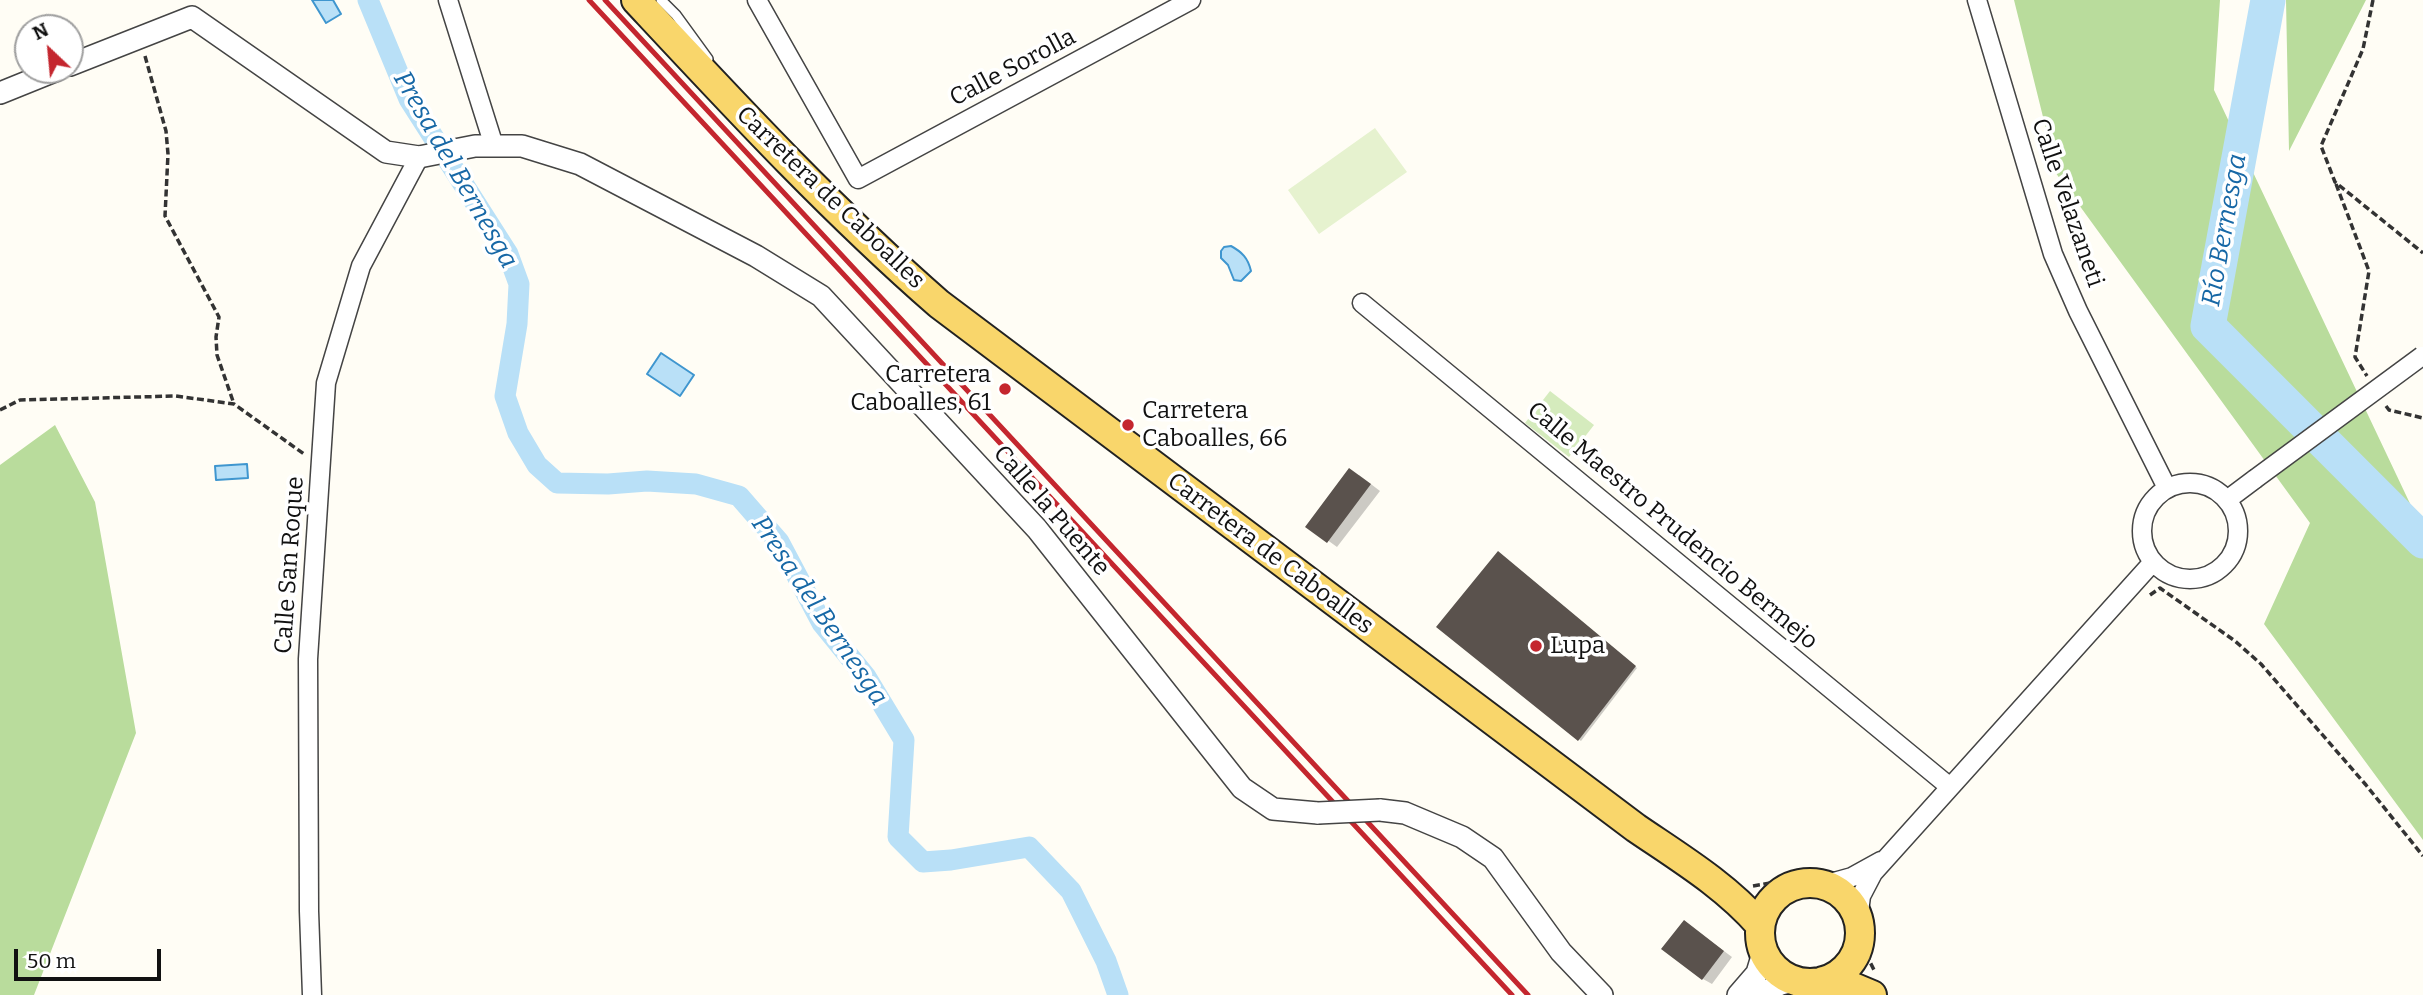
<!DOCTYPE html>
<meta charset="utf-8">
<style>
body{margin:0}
#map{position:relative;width:2423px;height:995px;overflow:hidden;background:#fffdf5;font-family:Bitter,serif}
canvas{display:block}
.north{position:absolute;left:14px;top:14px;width:70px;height:70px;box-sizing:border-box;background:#fff;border:2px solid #a0a0a0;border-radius:50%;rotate:334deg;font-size:19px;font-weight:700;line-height:28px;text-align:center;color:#111}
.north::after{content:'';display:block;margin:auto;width:24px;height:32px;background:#c4262e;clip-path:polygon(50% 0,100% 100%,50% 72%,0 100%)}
.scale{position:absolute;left:14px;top:949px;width:147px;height:32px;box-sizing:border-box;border:4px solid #111;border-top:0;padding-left:9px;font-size:21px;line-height:24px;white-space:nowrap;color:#111;-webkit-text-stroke:5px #fff;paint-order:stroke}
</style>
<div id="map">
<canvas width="2423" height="995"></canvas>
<div class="north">N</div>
<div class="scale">50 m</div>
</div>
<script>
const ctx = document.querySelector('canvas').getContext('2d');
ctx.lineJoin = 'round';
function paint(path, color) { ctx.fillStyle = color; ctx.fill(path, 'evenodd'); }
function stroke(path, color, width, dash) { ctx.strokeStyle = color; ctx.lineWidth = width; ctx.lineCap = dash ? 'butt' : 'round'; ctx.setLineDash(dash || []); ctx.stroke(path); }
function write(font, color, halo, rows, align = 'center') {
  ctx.font = font + ' Bitter,serif'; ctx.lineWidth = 7; ctx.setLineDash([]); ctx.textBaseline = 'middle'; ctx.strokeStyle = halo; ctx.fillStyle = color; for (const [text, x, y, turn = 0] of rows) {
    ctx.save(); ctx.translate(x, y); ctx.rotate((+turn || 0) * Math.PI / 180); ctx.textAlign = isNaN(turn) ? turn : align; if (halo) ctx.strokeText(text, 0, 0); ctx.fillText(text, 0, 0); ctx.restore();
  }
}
paint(new Path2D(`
 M 1550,391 L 1594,425 L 1569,457 L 1525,423 Z`), '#d5ebbd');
paint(new Path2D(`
 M 2014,0 L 2220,0 L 2214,90 L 2423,531 L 2423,840 L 2264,624 L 2310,523 L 2050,165 L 2047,133 Z
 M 2286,0 L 2366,0 L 2289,151 Z
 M 55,425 L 95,502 L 136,733 L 34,995 L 0,995 L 0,465 Z`), '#b9dc9c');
paint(new Path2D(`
 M 1375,128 L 1407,172 L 1319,234 L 1288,190 Z`), '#e6f2cf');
const water = new Path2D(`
 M 312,0 L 333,0 L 341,14 L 326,23 Z
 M 1231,246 C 1242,252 1248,258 1251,271 L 1241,281 L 1234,280 L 1228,265 L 1221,258 L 1221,251 L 1224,247 Z
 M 661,353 L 694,375 L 680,396 L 647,374 Z
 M 247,464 L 248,478 L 216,480 L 215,466 Z`);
paint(water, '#b9e0f7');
stroke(water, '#3f96cf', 2);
paint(new Path2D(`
 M 1359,475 L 1380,491 L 1337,547 L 1308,526 Z
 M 1501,555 L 1637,668 L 1581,741 L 1438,626 Z
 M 1693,928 L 1732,957 L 1712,984 L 1703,979 Z`), '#0003');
stroke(new Path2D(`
 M 368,0 L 409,99 L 508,254 L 519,284 L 517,324 L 505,396 L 518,433 L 537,465 L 557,483 L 608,484 L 647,481 L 696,484 L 739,496 L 779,542 L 822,623 L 866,677 L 904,740 L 898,837 L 923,862 L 951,860 L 1029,847 L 1071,891 L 1106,961 L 1118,995`), '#b9e0f7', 21);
stroke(new Path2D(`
 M 2268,0 L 2208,326 L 2423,541`), '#b9e0f7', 35);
paint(new Path2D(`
 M 1349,468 L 1371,484 L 1327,543 L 1305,527 Z
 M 1498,551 L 1636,666 L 1578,741 L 1436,627 Z
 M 1684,920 L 1724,951 L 1702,980 L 1661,949 Z`), '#5a524d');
const service = new Path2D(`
 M 661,0 L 676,15 L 708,59`);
const minor = new Path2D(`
 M 448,0 L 494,146
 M 757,0 L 858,179 L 1191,0
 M 1977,0 L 2053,254 L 2078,311 L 2167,488
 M 1362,303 L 1950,787
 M2142 531a48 48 0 1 1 96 0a48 48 0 1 1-96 0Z
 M 2227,500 L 2255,479
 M 1823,885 L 1852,877 L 1881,861
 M 1858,920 L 1861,896 L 1873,873 L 2153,562
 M 312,995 L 309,911 L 308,659 L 326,383 L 361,266 L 419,157`);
const tertiary = new Path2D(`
 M 70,65 L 192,17 L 386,152 L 419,157 L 475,146 L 522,146 L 580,164 L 756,256 L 821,296 L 1037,529 L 1242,788 L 1273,809 L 1318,813
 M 0,93 L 57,70
 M 1380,810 L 1405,813 L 1462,837 L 1493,858 L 1561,952 L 1602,995
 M 1738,995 L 1757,973 L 1763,953
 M 1757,995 L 1781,984 L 1795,981`);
const primary = new Path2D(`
 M 636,0 C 734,105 831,210 939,304 L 1636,828 C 1680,858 1725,885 1760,925
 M1760 933a50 50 0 1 1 100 0a50 50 0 1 1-100 0Z
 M 1823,981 L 1841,982 L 1872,995`);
stroke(service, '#444', 12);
stroke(minor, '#444', 21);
stroke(tertiary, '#444', 24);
stroke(primary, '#222', 32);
stroke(new Path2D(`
 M 2373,0 L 2363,49 L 2321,146 L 2335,182 L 2423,253
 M 145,56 L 166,131 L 168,154 L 165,216 L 219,317 L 216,337 L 217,355 L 234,404
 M 2336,184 L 2369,271 L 2355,357 L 2367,376
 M 2386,406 L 2389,410 L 2423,418
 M 0,410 L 20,400 L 176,396 L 234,404 L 304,454
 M 2150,595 L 2160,588 L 2235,641 L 2261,664 L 2366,785 L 2423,856
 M1749 931a60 60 0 1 1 120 0a60 60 0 1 1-120 0Z
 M 1753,886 L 1775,882
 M 1866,954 L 1875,972`), '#333', 3.5, [7, 3.5]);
stroke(service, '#fff', 9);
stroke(minor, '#fff', 18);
stroke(tertiary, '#fff', 21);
stroke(primary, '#f9d66b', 28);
stroke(new Path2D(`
 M 589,0 L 1512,995
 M 605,0 L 1528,995`), '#c4262e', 5);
const minorBridge = new Path2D(`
 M 2255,479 L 2422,356`);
const tertiaryBridge = new Path2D(`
 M 1318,813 L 1380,810`);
stroke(minorBridge, '#444', 21, []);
stroke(tertiaryBridge, '#444', 24, []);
stroke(minorBridge, '#fff', 18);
stroke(tertiaryBridge, '#fff', 21);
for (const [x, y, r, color] of [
 [1005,389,7,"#c4262e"],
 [1128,425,7,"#c4262e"],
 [1536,646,7,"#c4262e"]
]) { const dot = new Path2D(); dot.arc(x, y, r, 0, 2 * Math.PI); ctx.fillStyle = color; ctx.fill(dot); stroke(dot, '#fff', 2.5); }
write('24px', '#111', '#fff', [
 ["Calle Sorolla",1013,68,-28],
 ["Carretera de Caboalles",830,198,44],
 ["Calle Velazaneti",2067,203,71],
 ["Calle la Puente",1051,511,49],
 ["Calle Maestro Prudencio Bermejo",1672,526,40],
 ["Carretera de Caboalles",1270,554,37],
 ["Calle San Roque",290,565,-86]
]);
write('24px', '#111', '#fff', [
 ["Carretera",991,375,"right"],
 ["Caboalles, 61",991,403,"right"],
 ["Carretera",1142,411],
 ["Caboalles, 66",1142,439],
 ["Lupa",1550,646]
], 'left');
write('italic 26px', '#1768a6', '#fff', [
 ["Presa del Bernesga",455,170,60],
 ["Río Bernesga",2225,230,-80],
 ["Presa del Bernesga",819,611,56]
]);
</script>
